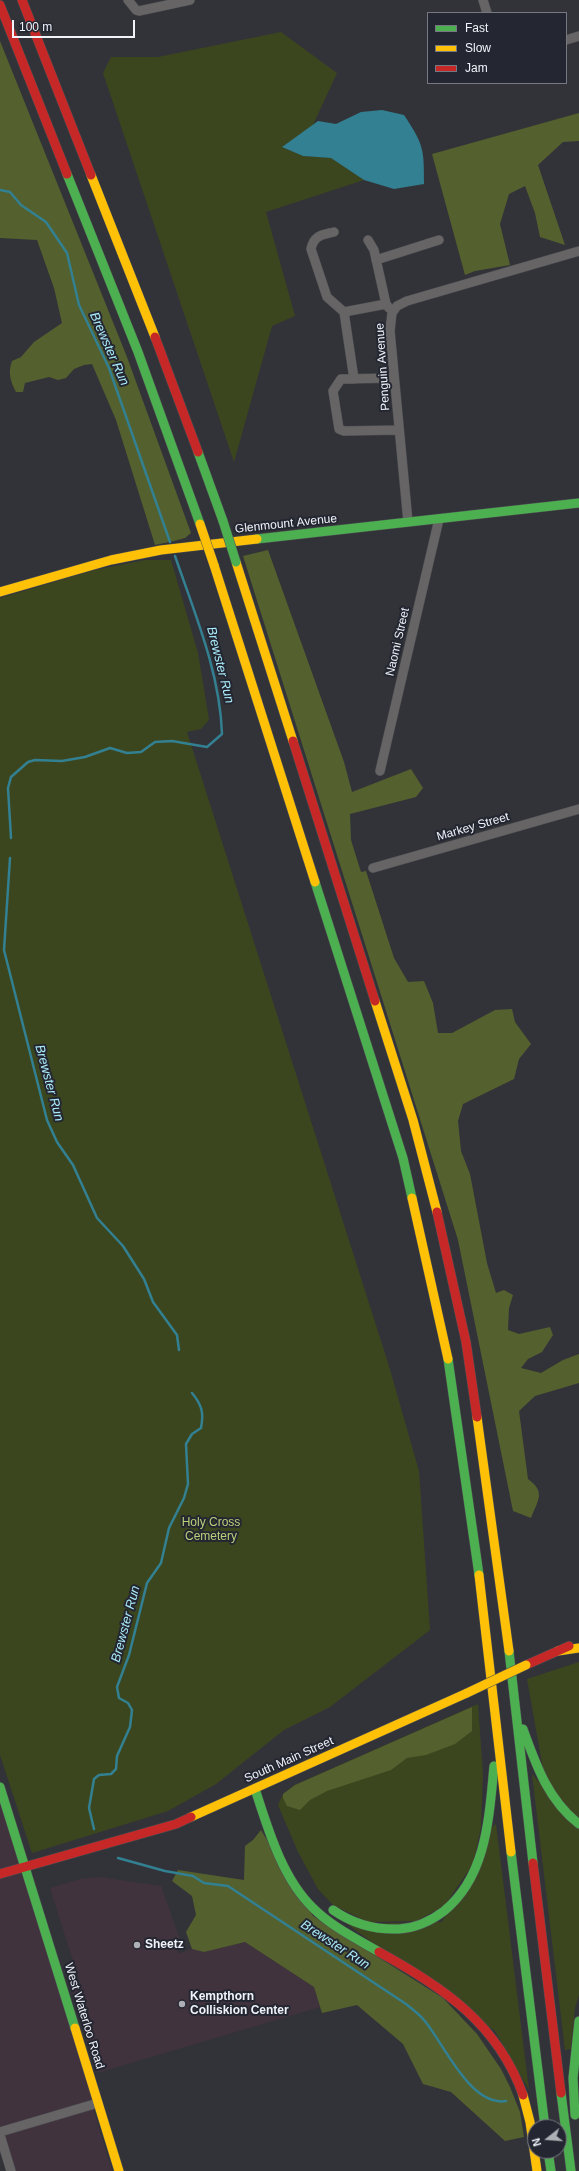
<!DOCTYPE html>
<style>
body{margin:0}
#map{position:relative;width:579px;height:2171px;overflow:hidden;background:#323338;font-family:Arial,sans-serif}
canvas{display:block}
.legend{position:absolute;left:427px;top:12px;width:140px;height:72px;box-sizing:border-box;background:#242731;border:1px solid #767981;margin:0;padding:5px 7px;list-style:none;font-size:12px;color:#f0f3fa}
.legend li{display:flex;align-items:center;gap:8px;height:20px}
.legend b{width:20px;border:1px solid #767981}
.north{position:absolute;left:527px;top:2119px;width:40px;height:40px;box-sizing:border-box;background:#242731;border:1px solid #767981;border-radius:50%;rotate:253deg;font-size:11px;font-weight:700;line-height:16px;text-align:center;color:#f0f3fa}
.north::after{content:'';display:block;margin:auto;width:14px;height:18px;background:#aeb0b6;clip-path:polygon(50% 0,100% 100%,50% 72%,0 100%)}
.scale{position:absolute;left:12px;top:20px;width:123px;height:18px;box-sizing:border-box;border:2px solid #f0f3fa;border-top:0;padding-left:5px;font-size:12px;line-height:14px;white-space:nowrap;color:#f0f3fa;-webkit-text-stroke:3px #242731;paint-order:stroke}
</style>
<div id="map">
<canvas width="579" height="2171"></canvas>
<ul class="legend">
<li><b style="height:5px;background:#4caf50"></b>Fast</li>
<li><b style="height:5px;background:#ffc107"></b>Slow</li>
<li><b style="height:5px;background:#c62828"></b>Jam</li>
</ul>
<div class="north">N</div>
<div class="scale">100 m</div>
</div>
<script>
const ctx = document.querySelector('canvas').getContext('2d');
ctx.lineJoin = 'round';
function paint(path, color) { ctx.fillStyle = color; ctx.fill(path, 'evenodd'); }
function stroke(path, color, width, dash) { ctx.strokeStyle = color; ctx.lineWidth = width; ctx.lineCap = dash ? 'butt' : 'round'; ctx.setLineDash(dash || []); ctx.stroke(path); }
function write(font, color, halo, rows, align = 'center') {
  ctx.font = font + ' Arial,sans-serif'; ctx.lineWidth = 4; ctx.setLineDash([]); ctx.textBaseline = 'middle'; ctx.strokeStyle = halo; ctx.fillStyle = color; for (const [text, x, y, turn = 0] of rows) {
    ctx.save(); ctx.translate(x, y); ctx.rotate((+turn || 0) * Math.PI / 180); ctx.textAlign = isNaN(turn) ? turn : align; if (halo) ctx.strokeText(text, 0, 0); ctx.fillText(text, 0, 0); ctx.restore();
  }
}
paint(new Path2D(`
 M 0,1787 L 98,2103 L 0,2132 Z
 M 99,1877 L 161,1886 L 179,1937 L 177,1954 L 192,1949 L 204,1952 L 245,1942 L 314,1987 L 320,2007 L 97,2073 L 71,1988 L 80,1983 L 50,1888 L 81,1879 Z
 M 93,2108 L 112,2171 L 12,2171 L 2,2135 Z`), '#41333e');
paint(new Path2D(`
 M 281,32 L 337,73 L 313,125 L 282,147 L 303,156 L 331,158 L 364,180 L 266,212 L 295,316 L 272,326 L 234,462 L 103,73 L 111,57 L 158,57 Z
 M 145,560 L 171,560 L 198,653 L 209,720 L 201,729 L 187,732 L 389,1366 L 419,1471 L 430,1630 L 330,1707 L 284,1730 L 216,1784 L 168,1811 L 32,1853 L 0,1755 L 0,598 L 95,570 Z
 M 579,1662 L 579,1817 L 560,1803 L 543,1769 L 527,1679 Z
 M 478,1704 L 483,1775 L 481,1827 L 473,1864 L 445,1905 L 417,1921 L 368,1922 L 333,1905 L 318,1889 L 298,1852 L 278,1805 L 283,1794 L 295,1785 Z
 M 532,1774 L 579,1829 L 579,1995 L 575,2008 L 571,2049 L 565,2050 Z
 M 496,1824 L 529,2090 L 495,2031 L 347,1924 L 442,1922 L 492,1827 Z`), '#3c461e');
paint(new Path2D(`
 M 0,41 L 127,357 L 191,533 L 185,538 L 174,541 L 155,545 L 116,420 L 92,364 L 84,365 L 74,369 L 66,378 L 58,380 L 49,377 L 25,383 L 23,392 L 16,392 C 10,381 8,372 12,361 L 21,357 L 34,342 L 62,323 L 54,288 L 37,240 L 0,238 Z
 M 579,113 L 579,141 L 563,142 L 538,165 L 565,245 L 540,237 L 535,213 L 525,186 L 509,194 L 500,224 L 510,265 L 475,271 L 465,275 L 432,154 Z
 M 268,550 L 344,762 L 352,792 L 411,769 L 423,788 L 416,797 L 350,814 L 351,840 L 361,872 L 366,871 L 394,958 L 408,982 L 424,981 L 433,1003 L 438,1033 L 452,1033 L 495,1010 L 512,1009 L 515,1022 L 531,1044 L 519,1059 L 514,1079 L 463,1104 L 458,1121 L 461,1151 L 470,1174 L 487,1263 L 496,1293 L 504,1290 L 513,1295 L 509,1308 L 508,1330 L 519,1334 L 550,1327 L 553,1335 L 542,1352 L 528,1359 L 521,1368 L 541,1373 L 563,1360 L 579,1354 L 579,1383 L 535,1396 L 519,1411 L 528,1479 C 546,1492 538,1500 531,1518 L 513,1511 L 458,1240 L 243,556 Z
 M 472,1707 L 472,1731 L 455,1744 L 426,1755 L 407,1758 L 391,1770 L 327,1791 L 310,1800 L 300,1810 L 287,1806 L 283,1798 L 283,1794 L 295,1785 Z
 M 261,1830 L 313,1916 L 443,1998 L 477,2034 L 501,2069 L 510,2087 L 520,2112 L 524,2137 L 505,2141 L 451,2092 L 423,2084 L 403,2044 L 357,2005 L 322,2013 L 314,1987 L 245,1942 L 204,1952 L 192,1949 L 186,1932 L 196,1915 L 192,1896 L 172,1881 L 178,1870 L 244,1880 L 245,1846 L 253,1840 Z`), '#54602e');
paint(new Path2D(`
 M 382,110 L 404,115 C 424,145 424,149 424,184 L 394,189 L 364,180 L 331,158 L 303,156 L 282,147 L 318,121 L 336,124 L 361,112 Z`), '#328091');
stroke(new Path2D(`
 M 0,190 L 10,192 L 21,205 L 46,222 L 67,253 L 79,305 L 109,368 L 170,542
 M 11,838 L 8,788 L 11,777 L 28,762 L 35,760 L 62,761 L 85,757 L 110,748 L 127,753 L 141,752 L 155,742 L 172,741 L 207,747 L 222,734 C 220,673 195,614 175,556
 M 10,858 L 4,950 L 47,1120 L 57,1142 L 73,1165 L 97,1218 L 123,1246 L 144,1279 L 153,1302 L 177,1335 L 179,1350
 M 94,1829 L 89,1808 L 94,1779 L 99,1775 L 111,1774 L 116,1769 L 117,1756 L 130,1727 L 132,1710 L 128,1703 L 119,1698 L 117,1687 L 129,1655 L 147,1583 L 161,1563 L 169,1528 L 184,1498 L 188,1484 L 186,1444 L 192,1434 L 201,1428 C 204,1413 202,1405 192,1393
 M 118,1858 L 165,1871 L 193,1876 L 204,1883 L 228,1886 L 406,2004 C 412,2009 419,2014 424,2020 C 443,2042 470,2107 506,2101`), '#328091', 2.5);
const street = new Path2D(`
 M 128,0 L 136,10 L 139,11 L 190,0
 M 483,0 L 487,13
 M 566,40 L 579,36
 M 334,232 C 322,235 314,235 311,249 L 327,297 L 344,312 L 354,379
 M 368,240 L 374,250 L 386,304
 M 376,260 L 439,240
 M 344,312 L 386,304 L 389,308
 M 394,378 L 341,379 L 333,391 L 339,429 L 344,431 L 399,430
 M 408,522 L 390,331 L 392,313 L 397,306 L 407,301 L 579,251
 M 380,771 L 439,519
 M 373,868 L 579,809
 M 0,2132 L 98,2103
 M 0,2135 L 11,2171`);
const fast = new Path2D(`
 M 67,174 L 138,352 L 200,524
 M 198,452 L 223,521
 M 257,539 L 579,503
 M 315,882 L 403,1158 L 412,1198
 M 448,1359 L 479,1575
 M 509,1651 L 533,1863
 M 523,1729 C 536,1765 548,1800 579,1824
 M 0,1787 L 75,2028
 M 255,1789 C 268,1829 282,1878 313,1908 C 332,1927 357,1939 379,1952
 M 511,1852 L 545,2127
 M 333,1910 C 353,1924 375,1930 399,1929 C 415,1928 431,1921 444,1911 C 487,1876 489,1817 494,1766
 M 561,2093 L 571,2171
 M 575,2115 L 573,2078 L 579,2021
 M 548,2151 L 551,2171`);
const slow = new Path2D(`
 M 91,175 L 155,337
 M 236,562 L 293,741
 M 214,565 L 315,882
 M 0,592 L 111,560 L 161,550 L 257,539
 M 375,1001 L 413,1120 L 437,1212
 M 412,1198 L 448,1359
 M 477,1417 L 509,1651
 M 479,1575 L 511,1852
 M 558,1651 L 579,1648
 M 191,1817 L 467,1693
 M 75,2028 L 119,2171
 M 523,2095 L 530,2122 L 537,2171`);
const jam = new Path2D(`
 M 22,0 L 91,175
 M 0,5 L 67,174
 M 155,337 L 198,452
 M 293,741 L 375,1001
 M 437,1212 L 466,1342 L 477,1417
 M 526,1665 L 569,1646
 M 533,1863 L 561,2093
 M 0,1874 L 176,1824 L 191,1817
 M 379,1952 C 443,1987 498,2024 523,2095`);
stroke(street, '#4d4f52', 10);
stroke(fast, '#4d4f52', 10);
stroke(slow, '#4d4f52', 10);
stroke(jam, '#4d4f52', 10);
stroke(street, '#666465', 9);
stroke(fast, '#4caf50', 9);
stroke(slow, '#ffc107', 9);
stroke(jam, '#c62828', 9);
const fastBridge = new Path2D(`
 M 223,521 L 236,562`);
const slowBridge = new Path2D(`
 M 200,524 L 214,565
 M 467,1693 L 526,1665`);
stroke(fastBridge, '#4d4f52', 10, []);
stroke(slowBridge, '#4d4f52', 10, []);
stroke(fastBridge, '#4caf50', 9);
stroke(slowBridge, '#ffc107', 9);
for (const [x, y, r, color] of [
 [137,1945,4,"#aeb0b6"],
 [182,2004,4,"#aeb0b6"]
]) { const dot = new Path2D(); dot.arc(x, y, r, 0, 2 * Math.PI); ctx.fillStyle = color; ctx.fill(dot); stroke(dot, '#242731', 1.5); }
write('12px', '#f0f3fa', '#242731', [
 ["Penguin Avenue",383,367,-94],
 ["Glenmount Avenue",286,524,-6],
 ["Naomi Street",398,642,-77],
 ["Markey Street",473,827,-16],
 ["South Main Street",289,1760,-24],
 ["West Waterloo Road",84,2016,73]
]);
write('12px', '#b9d079', '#242731', [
 ["Holy Cross",211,1523],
 ["Cemetery",211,1537]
]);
write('bold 12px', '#f0f3fa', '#242731', [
 ["Sheetz",145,1945],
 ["Kempthorn",190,1997],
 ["Colliskion Center",190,2011]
], 'left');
write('italic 13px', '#aaecfb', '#242731', [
 ["Brewster Run",109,349,66],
 ["Brewster Run",220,665,76],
 ["Brewster Run",49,1083,75],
 ["Brewster Run",126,1624,-75],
 ["Brewster Run",335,1945,33]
]);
</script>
